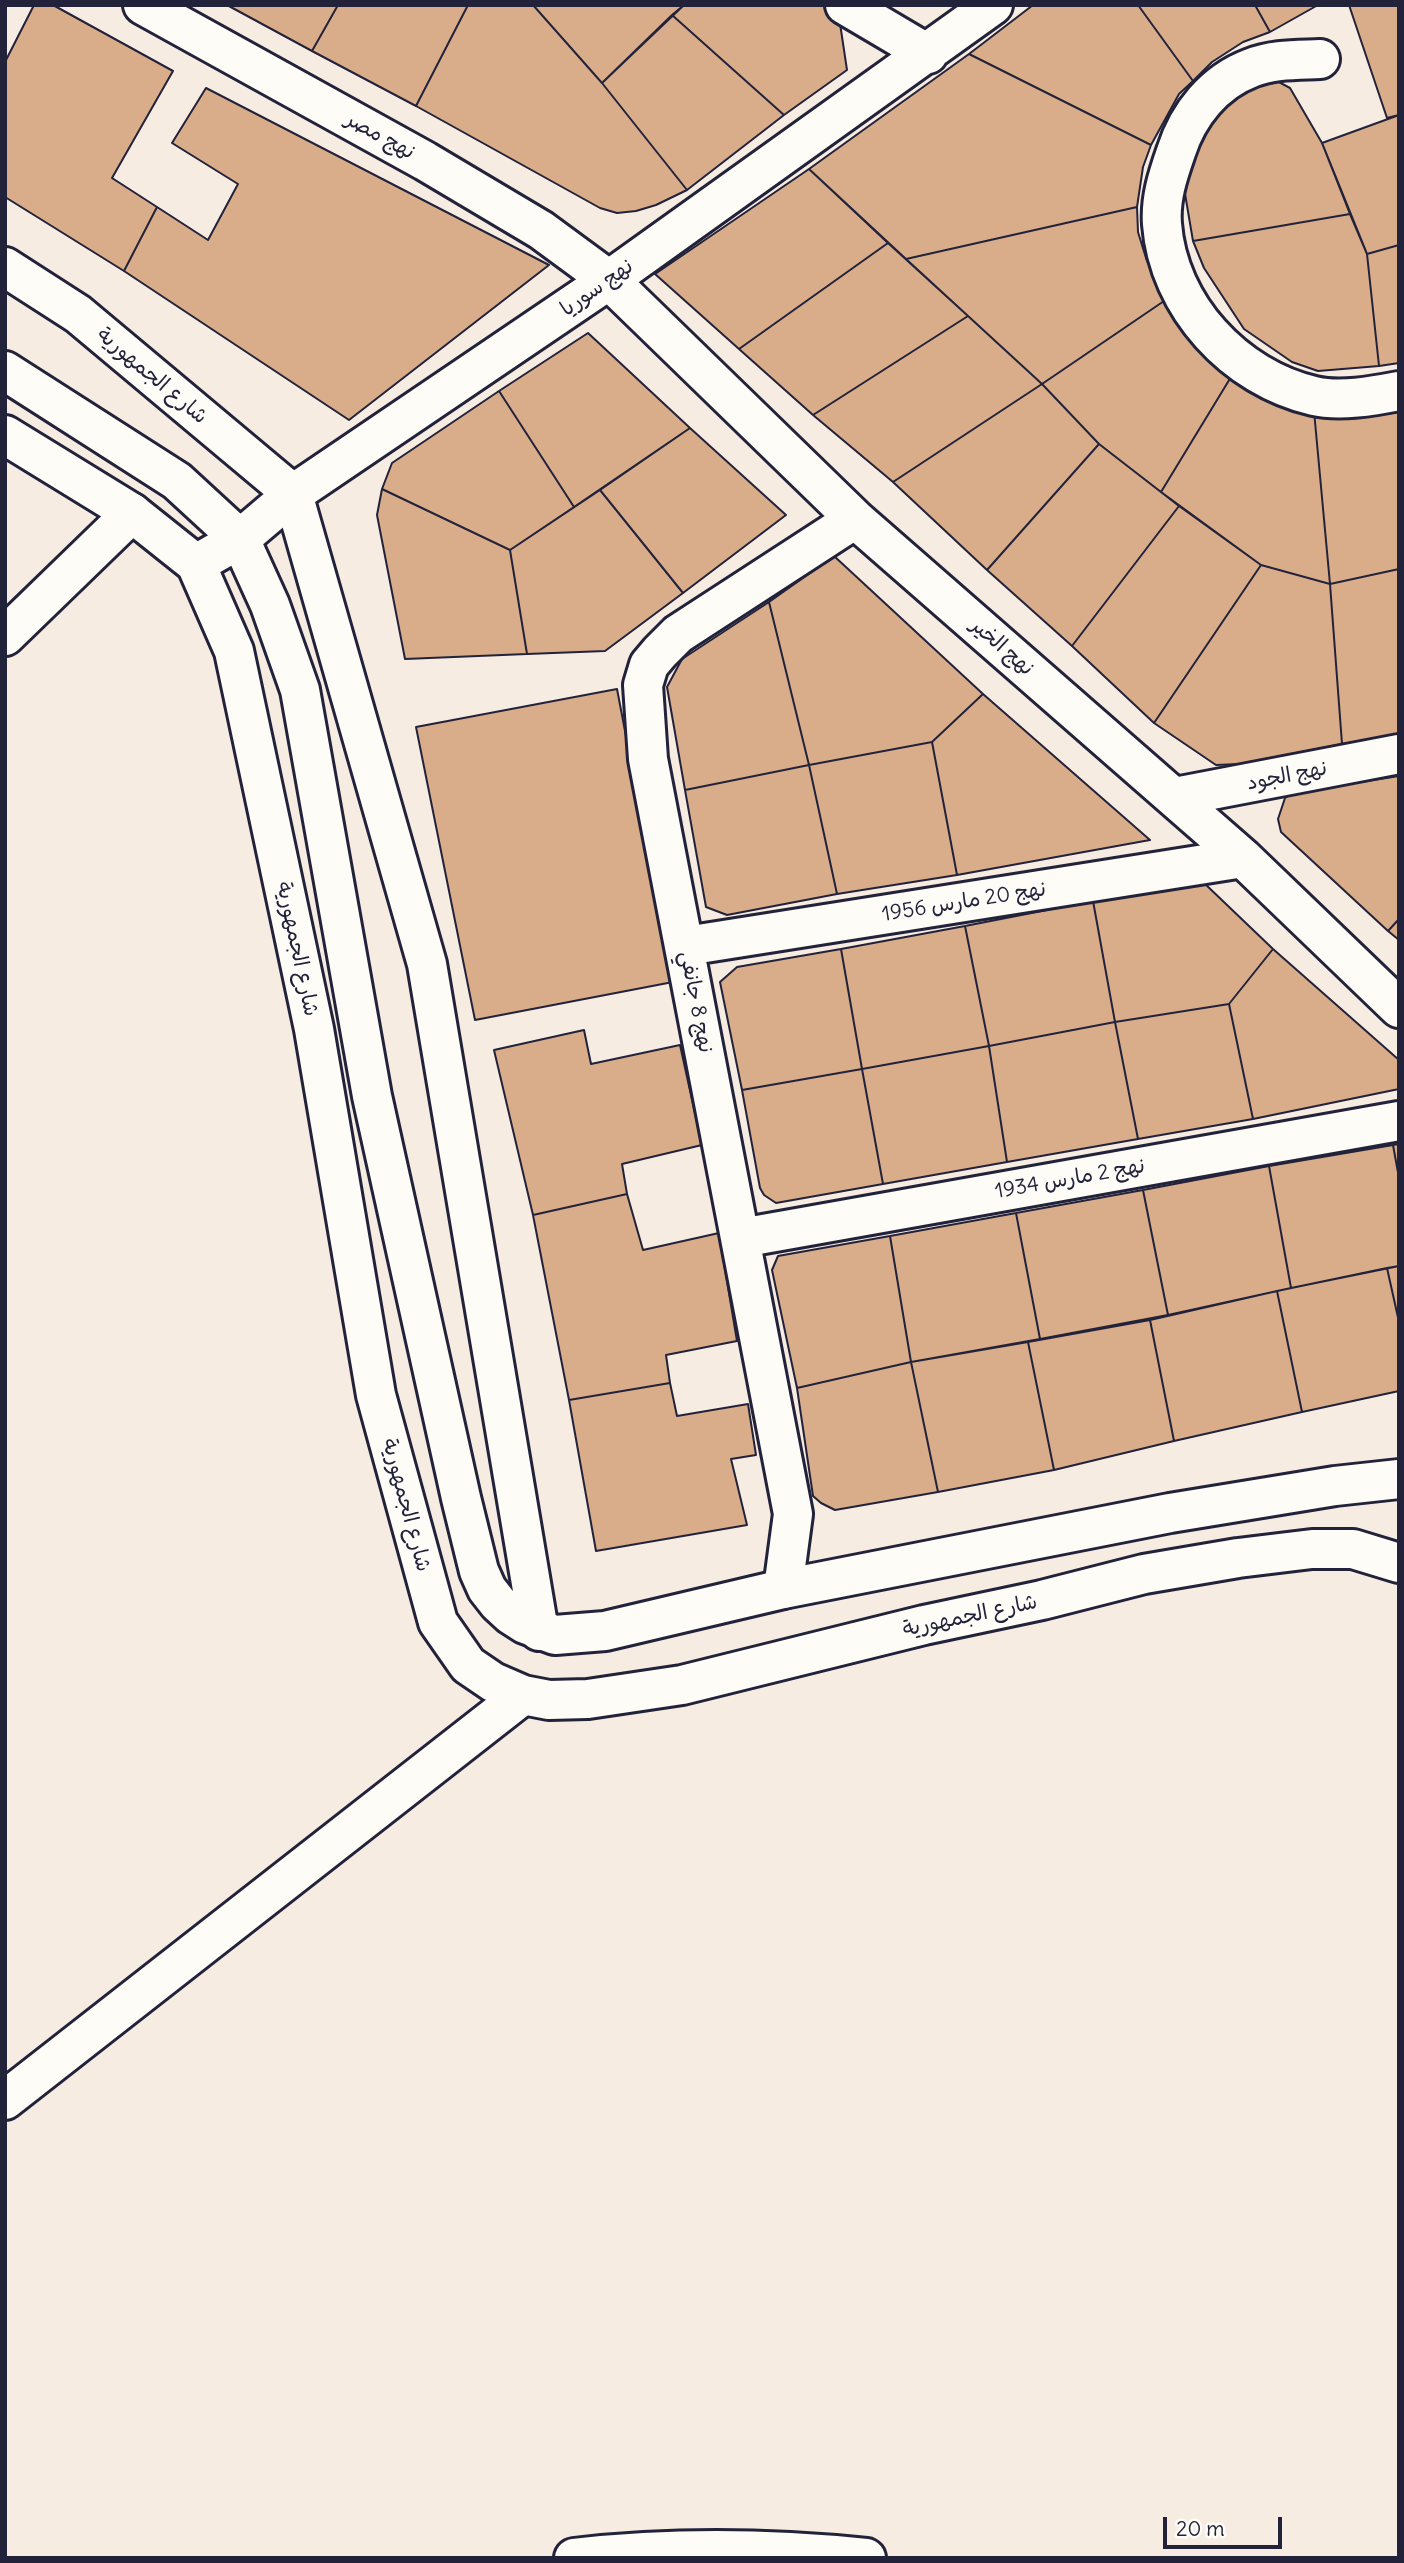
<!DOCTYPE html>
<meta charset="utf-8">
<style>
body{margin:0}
#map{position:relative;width:1404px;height:2563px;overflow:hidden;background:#f6ece1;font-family:Delius,sans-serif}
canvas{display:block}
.frame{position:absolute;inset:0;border:7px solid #22223b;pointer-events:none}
.scale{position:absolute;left:1163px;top:2517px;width:119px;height:32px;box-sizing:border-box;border:4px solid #22223b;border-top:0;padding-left:9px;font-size:21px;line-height:24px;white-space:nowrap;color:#22223b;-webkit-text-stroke:5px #fdfcf7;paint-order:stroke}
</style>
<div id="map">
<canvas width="1404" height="2563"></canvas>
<div class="frame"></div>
<div class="scale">20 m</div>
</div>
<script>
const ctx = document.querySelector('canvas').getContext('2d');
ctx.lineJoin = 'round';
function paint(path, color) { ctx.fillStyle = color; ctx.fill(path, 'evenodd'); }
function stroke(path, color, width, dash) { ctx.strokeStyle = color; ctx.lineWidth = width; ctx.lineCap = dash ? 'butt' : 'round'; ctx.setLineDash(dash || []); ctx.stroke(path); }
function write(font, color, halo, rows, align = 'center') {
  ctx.font = font + ' Delius,"Playpen Sans Arabic",sans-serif'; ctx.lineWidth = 5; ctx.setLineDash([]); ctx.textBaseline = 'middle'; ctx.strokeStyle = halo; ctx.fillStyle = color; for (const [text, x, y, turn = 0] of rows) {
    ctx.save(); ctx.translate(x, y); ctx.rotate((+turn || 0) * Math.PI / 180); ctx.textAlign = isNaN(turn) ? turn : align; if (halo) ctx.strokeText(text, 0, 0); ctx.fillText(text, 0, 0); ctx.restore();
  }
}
const building = new Path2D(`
 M 34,5 L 53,5 L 173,71 L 112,178 L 157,207 L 124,271 L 5,197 L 5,62 Z
 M 227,5 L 338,5 L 312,51 Z
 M 338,5 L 468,5 L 416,106 L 312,51 Z
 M 468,5 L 533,5 L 602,83 L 687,190 L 656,205 L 636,211 L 617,213 L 600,208 L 416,106 Z
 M 533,5 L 684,5 L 602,83 Z
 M 684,5 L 829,5 L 838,10 L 847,70 L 784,115 L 672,15 Z
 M 1033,5 L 1138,5 L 1193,81 L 1179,94 L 1151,145 L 969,54 Z
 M 1138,5 L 1255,5 L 1270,32 L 1243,42 L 1212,62 L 1193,81 Z
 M 1255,5 L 1318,5 L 1270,32 Z
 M 1349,5 L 1399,5 L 1399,115 L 1387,118 Z
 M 672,15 L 784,115 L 687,190 L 602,83 Z
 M 969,54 L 1151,145 L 1143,167 L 1137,207 L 906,259 L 809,169 Z
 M 1277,81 L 1290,88 L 1322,143 L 1350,214 L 1193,241 L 1183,182 L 1198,146 L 1216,116 L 1249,89 Z
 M 206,88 L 549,265 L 349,420 L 124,271 L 157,207 L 208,240 L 238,184 L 172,143 Z
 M 1399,115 L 1399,245 L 1367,254 L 1322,143 Z
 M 809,169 L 888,243 L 739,349 L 655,274 Z
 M 1137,207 L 1138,232 L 1146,258 L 1164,301 L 1042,384 L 906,259 Z
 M 1350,214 L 1367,254 L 1379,366 L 1318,371 L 1292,362 L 1244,329 L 1204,268 L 1193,241 Z
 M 888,243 L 968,316 L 813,415 L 739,349 Z
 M 1399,245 L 1399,363 L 1379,366 L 1367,254 Z
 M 1164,301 L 1178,322 L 1231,377 L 1161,492 L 1099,444 L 1042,384 Z
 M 968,316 L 1042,384 L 893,482 L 813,415 Z
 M 588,333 L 690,428 L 574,507 L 499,391 Z
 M 1231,377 L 1314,411 L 1330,584 L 1261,565 L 1161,492 Z
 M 1042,384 L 1099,444 L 987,570 L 893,482 Z
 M 499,391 L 574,507 L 510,550 L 382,489 L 392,463 Z
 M 1314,411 L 1350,419 L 1399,412 L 1399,569 L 1330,584 Z
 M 690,428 L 786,515 L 683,593 L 600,490 Z
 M 1099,444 L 1179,506 L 1072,646 L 987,570 Z
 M 382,489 L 510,550 L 527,654 L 405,659 L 377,515 Z
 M 600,490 L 683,593 L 605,651 L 527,654 L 510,550 Z
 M 1179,506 L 1261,565 L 1154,723 L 1072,646 Z
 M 834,556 L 983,694 L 932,742 L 809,765 L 769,602 Z
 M 1261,565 L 1330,584 L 1342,744 L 1240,764 L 1216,765 L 1154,723 Z
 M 1399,569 L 1399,734 L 1342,744 L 1330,584 Z
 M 769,602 L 809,765 L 685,790 L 667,687 L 682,659 Z
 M 617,689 L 673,982 L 475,1020 L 416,727 Z
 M 983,694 L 1150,840 L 957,875 L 932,742 Z
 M 932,742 L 957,875 L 837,894 L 809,765 Z
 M 809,765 L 837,894 L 727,915 L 706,907 L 685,790 Z
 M 1399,776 L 1399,919 L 1388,931 L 1281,832 L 1278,819 L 1285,798 L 1295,792 Z
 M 1203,882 L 1273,949 L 1229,1004 L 1115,1022 L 1093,901 Z
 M 1093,901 L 1115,1022 L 989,1046 L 965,926 Z
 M 1399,919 L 1399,940 L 1388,931 Z
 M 965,926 L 989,1046 L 862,1069 L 841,949 Z
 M 841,949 L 862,1069 L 742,1090 L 720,982 L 737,967 Z
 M 1273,949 L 1399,1060 L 1399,1089 L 1253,1119 L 1229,1004 Z
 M 1229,1004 L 1253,1119 L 1138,1139 L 1115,1022 Z
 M 1115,1022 L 1138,1139 L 1007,1162 L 989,1046 Z
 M 584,1030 L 591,1064 L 680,1045 L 702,1145 L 622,1164 L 627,1194 L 533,1215 L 494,1050 Z
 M 989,1046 L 1007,1162 L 883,1184 L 862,1069 Z
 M 862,1069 L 883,1184 L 776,1203 L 764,1195 L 760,1188 L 742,1090 Z
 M 1399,1144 L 1399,1178 L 1393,1145 Z
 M 1393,1145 L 1399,1178 L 1399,1266 L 1291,1288 L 1269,1166 Z
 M 1269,1166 L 1291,1288 L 1168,1315 L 1143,1190 Z
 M 1143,1190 L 1168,1315 L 1040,1339 L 1016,1213 Z
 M 627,1194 L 643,1250 L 719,1233 L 737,1341 L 666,1355 L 670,1383 L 569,1400 L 533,1215 Z
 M 1016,1213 L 1040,1339 L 911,1362 L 890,1236 Z
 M 890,1236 L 911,1362 L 797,1388 L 772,1270 L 778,1256 Z
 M 1399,1266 L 1399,1322 L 1387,1268 Z
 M 1387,1268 L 1399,1322 L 1399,1391 L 1302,1412 L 1277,1291 Z
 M 1277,1291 L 1302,1412 L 1174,1441 L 1150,1320 Z
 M 1150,1320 L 1174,1441 L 1054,1470 L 1028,1342 Z
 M 1028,1342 L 1054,1470 L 938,1492 L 911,1362 Z
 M 911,1362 L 938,1492 L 835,1510 L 821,1503 L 813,1496 L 797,1388 Z
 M 670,1383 L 677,1416 L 748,1404 L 756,1455 L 731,1459 L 747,1525 L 596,1551 L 569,1400 Z`);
paint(building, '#d9ad8a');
stroke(building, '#22223b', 2);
const street = new Path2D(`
 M 143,5 L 425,161 L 541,230 L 609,280 L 855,519 L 1243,858 L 1399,1008
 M 845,5 L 928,54
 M 1320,59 C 1297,60 1273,59 1251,68 C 1214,82 1188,114 1176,152 C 1168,175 1160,199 1162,224 C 1168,306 1235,378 1314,396 C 1340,402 1373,396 1399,391
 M 5,267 L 78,314 L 293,494
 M 293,494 L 427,964 L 539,1631
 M 196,564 L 240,539 L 293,494 L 609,280 L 993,5
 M 5,636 L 132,513
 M 1175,797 L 1399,754
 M 686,946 L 1243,858
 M 741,1238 L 1399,1121
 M 783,1589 L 793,1514 L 648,759 L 643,685 L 649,665 L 660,652 L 678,634 L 855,519
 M 5,2100 L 523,1695`);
const secondary = new Path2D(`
 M 5,371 L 177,481 L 240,539 L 270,605 L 300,690 L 372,1096 L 461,1498 L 479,1571 L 487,1589 L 498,1603 L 511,1615 L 525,1624 L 555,1635 L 605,1631 L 783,1589 L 1170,1513 L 1335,1486 L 1399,1479
 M 5,435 L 132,513 L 196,564 L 234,651 L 314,1029 L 376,1395 L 438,1622 L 468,1665 L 493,1682 L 523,1695 L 549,1700 L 588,1699 L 682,1685 L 924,1625 L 1042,1600 L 1144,1574 L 1238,1558 L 1312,1549 L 1353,1549 L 1399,1563`);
const highway = new Path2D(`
 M 574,2558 C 670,2547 769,2548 866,2558`);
stroke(street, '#22223b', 44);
stroke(secondary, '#22223b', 44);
stroke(highway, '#22223b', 44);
stroke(street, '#fdfcf7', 38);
stroke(secondary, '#fdfcf7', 38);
stroke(highway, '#fdfcf7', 38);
write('21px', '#22223b', '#fdfcf7', [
 ["نهج مصر",380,136,29],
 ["نهج سوريا",597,288,-35],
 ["شارع الجمهورية",152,376,40],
 ["نهج الخير",1002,647,41],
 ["نهج الجود",1287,776,-11],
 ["نهج 20 مارس 1956",964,902,-9],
 ["شارع الجمهورية",297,949,78],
 ["نهج 8 جانفي",696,1002,79],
 ["نهج 2 مارس 1934",1070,1179,-10],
 ["شارع الجمهورية",406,1505,75],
 ["شارع الجمهورية",970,1616,-12]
]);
</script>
